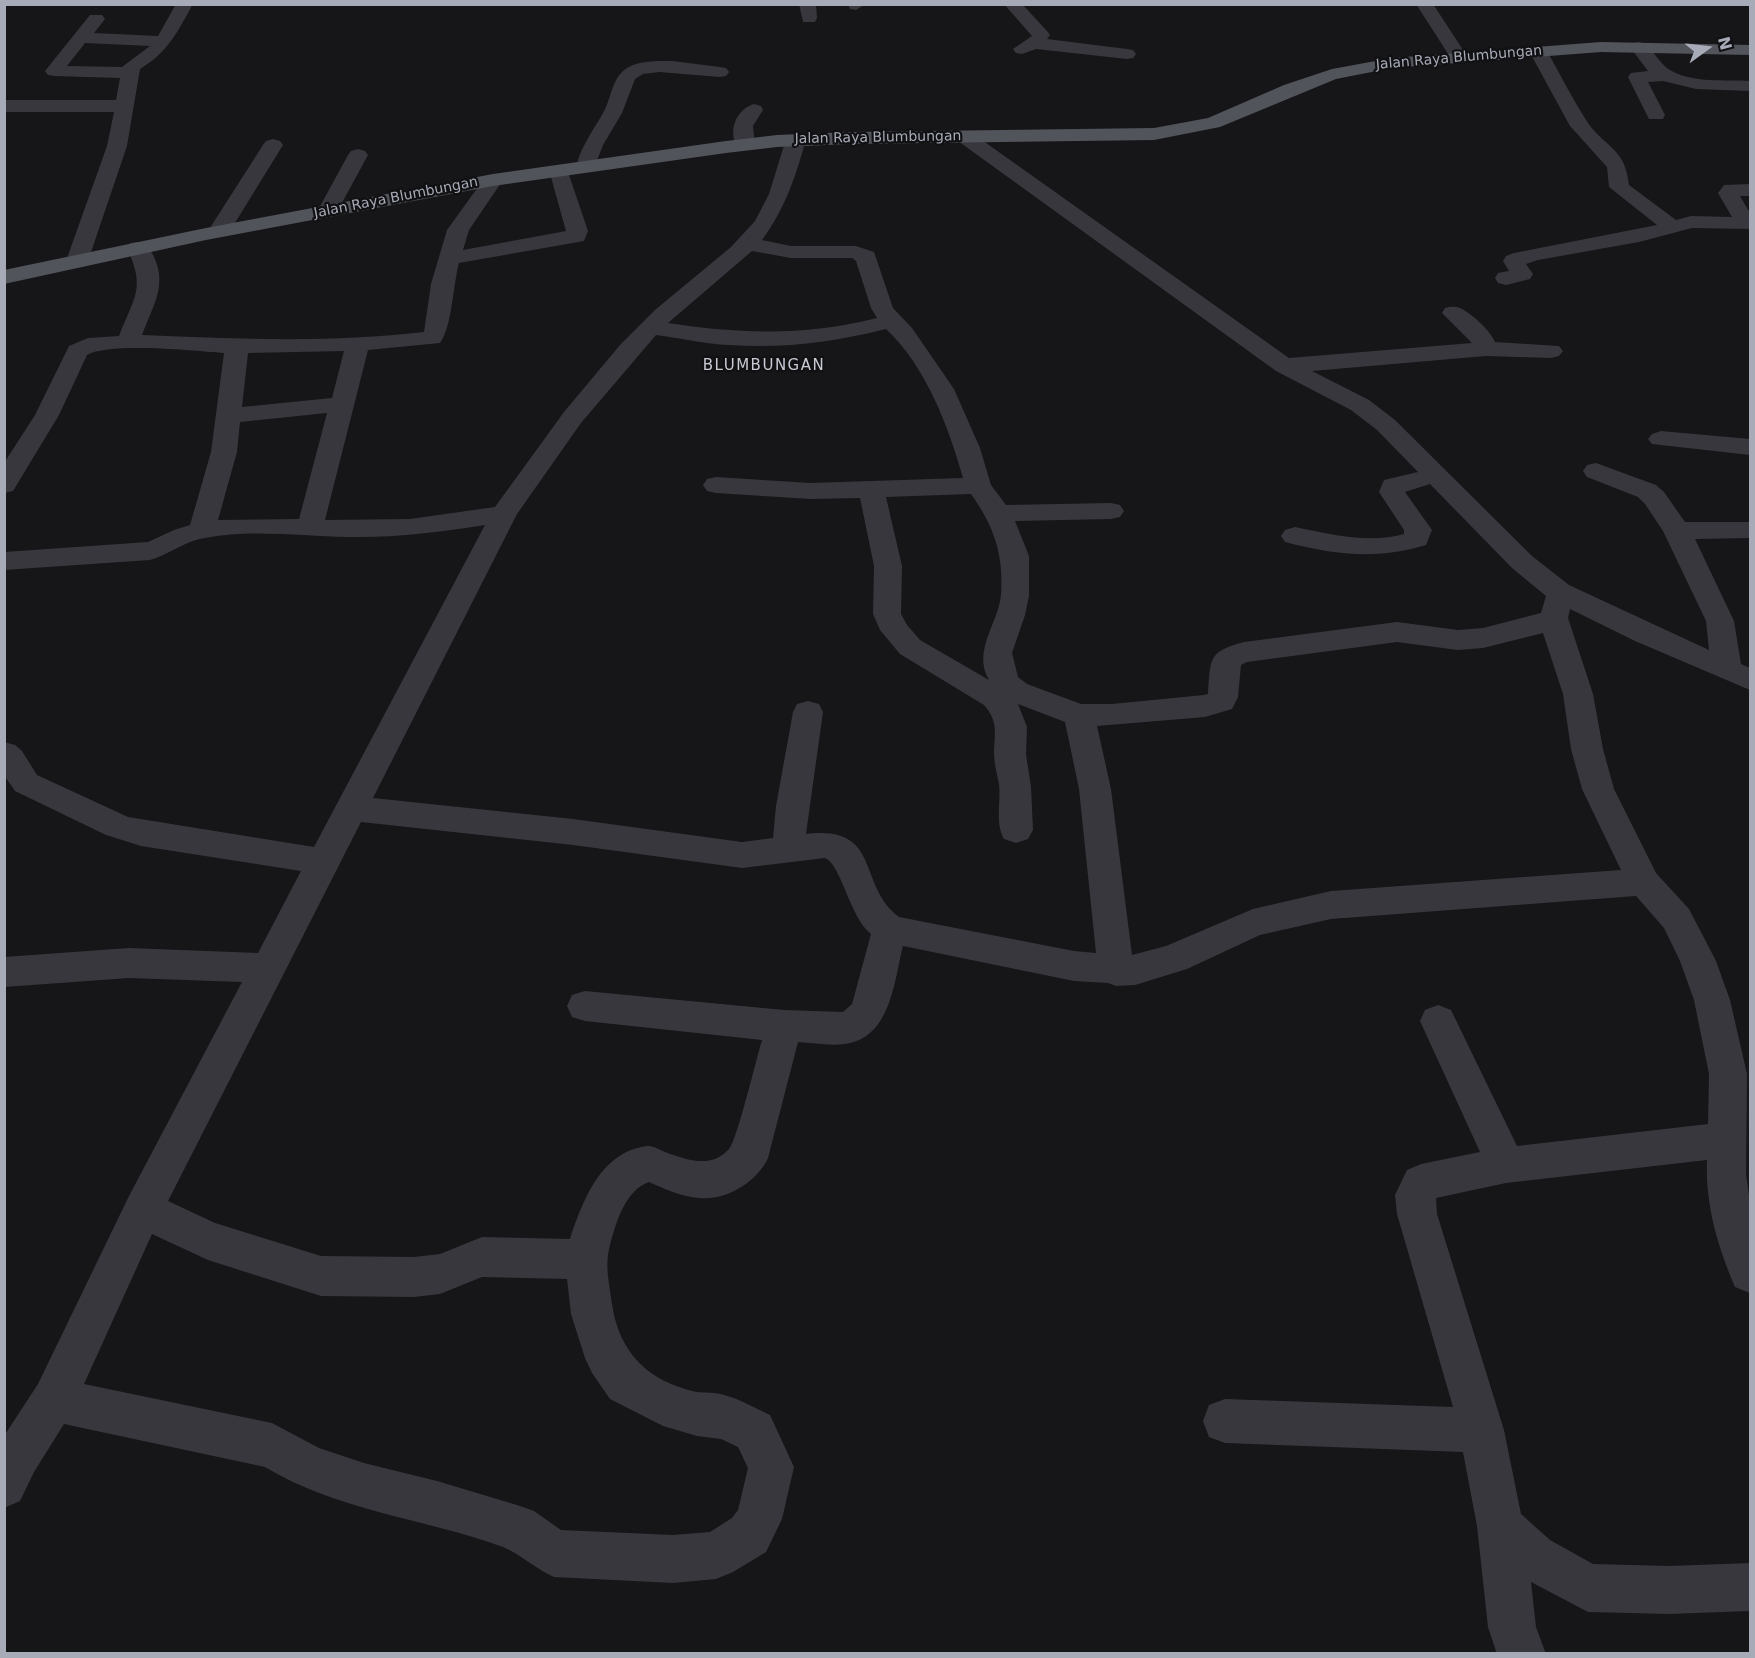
<!DOCTYPE html>
<style>
body{margin:0}
#map{position:relative;width:1755px;height:1658px;overflow:hidden;background:#161618;font-family:"DejaVu Sans",sans-serif}
canvas{display:block}
.frame{position:absolute;inset:0;border:6px solid #a7abb8;pointer-events:none}
.north{position:absolute;left:1677px;top:18px;width:60px;height:60px;-webkit-text-stroke:4px #111113;paint-order:stroke;rotate:75deg;font-size:16px;font-weight:700;line-height:24px;text-align:center;color:#a7abb8}
.north::after{content:'';display:block;margin:auto;width:21px;height:27px;background:#a7abb8;clip-path:polygon(50% 0,100% 100%,50% 72%,0 100%)}
</style>
<div id="map">
<canvas width="1755" height="1658"></canvas>
<div class="frame"></div>
<div class="north">N</div>
</div>
<script>
const ctx = document.querySelector('canvas').getContext('2d');
ctx.lineJoin = 'round';
function paint(path, color) { ctx.fillStyle = color; ctx.fill(path, 'evenodd'); }
function write(font, color, halo, rows, align = 'center') {
  ctx.font = font + ' "DejaVu Sans",sans-serif'; ctx.lineWidth = 4.5; ctx.setLineDash([]); ctx.textBaseline = 'middle'; ctx.strokeStyle = halo; ctx.fillStyle = color; for (const [text, x, y, turn = 0] of rows) {
    ctx.save(); ctx.translate(x, y); ctx.rotate((+turn || 0) * Math.PI / 180); ctx.textAlign = isNaN(turn) ? turn : align; if (halo) ctx.strokeText(text, 0, 0); ctx.fillText(text, 0, 0); ctx.restore();
  }
}
paint(new Path2D(`
 M 176,4 L 193,4 C 177,33 168,52 140,69 L 127,146 L 88,261 L 85,266 L 77,268 L 69,266 L 66,261 L 107,146 L 114,112 L 4,112 L 4,100 L 116,100 L 120,78 L 54,76 L 48,75 L 45,71 L 90,15 L 102,15 L 105,19 L 94,33 L 158,36 ZM 85,43 L 150,46 L 122,67 L 67,66 Z
 M 799,4 L 816,4 L 817,18 L 815,22 L 803,22 Z
 M 848,4 L 864,4 L 864,5 L 856,10 L 850,9 Z
 M 1004,4 L 1022,4 L 1047,31 L 1050,35 L 1047,39 L 1127,49 L 1133,50 L 1136,54 L 1133,58 L 1127,59 L 1036,49 L 1022,54 L 1016,53 L 1013,49 L 1032,36 Z
 M 1416,4 L 1433,4 L 1467,56 L 1464,60 L 1452,60 Z
 M 1639,42 C 1652,45 1658,63 1670,70 C 1694,84 1724,79 1750,81 L 1750,91 L 1696,89 L 1663,81 L 1648,82 L 1665,115 L 1663,119 L 1649,119 L 1628,77 L 1631,73 L 1648,71 L 1630,47 L 1633,43 Z
 M 1538,46 L 1544,47 L 1547,51 C 1560,74 1572,98 1586,120 C 1604,148 1625,146 1629,185 L 1676,220 L 1691,216 L 1732,217 L 1718,193 L 1724,185 L 1750,184 L 1750,196 L 1740,196 L 1750,213 L 1750,229 L 1692,228 L 1639,242 L 1538,260 L 1526,264 L 1533,274 L 1530,279 L 1506,285 L 1498,283 L 1495,278 L 1498,273 L 1509,271 L 1503,261 L 1506,256 L 1514,253 L 1657,225 L 1609,187 L 1607,167 L 1570,126 L 1529,51 L 1532,47 Z
 M 672,61 L 720,67 L 726,68 L 729,72 L 726,76 L 720,77 L 659,72 L 643,74 L 635,79 L 622,113 L 603,145 L 593,171 L 579,171 L 576,167 C 581,146 593,131 603,113 C 611,100 611,82 623,71 C 635,60 657,61 672,61 Z
 M 754,104 L 761,106 L 763,110 L 753,126 L 755,144 L 752,148 L 738,148 C 727,132 736,109 754,104 Z
 M 965,131 L 972,133 L 1289,358 L 1472,343 L 1442,313 L 1445,308 C 1450,307 1454,306 1460,308 C 1471,313 1490,330 1495,342 L 1559,346 L 1563,351 L 1559,356 L 1551,358 L 1486,356 L 1312,371 L 1369,400 L 1395,420 L 1532,556 L 1569,585 L 1709,650 L 1706,621 L 1663,531 L 1645,504 L 1638,497 L 1587,477 L 1583,471 L 1587,465 L 1596,463 L 1656,485 L 1664,492 L 1685,522 L 1750,522 L 1750,538 L 1695,539 L 1734,621 L 1741,664 L 1750,668 L 1750,690 L 1635,641 L 1570,609 L 1568,618 L 1593,694 L 1603,749 L 1614,789 L 1656,873 L 1689,909 L 1716,961 L 1730,1000 L 1747,1074 L 1746,1174 L 1750,1203 L 1750,1293 L 1735,1287 C 1718,1247 1705,1205 1707,1160 L 1506,1183 L 1436,1198 L 1437,1214 L 1504,1430 L 1521,1514 L 1550,1540 L 1593,1564 L 1669,1566 L 1750,1563 L 1750,1611 L 1669,1614 L 1588,1612 L 1531,1582 L 1536,1627 L 1546,1654 L 1497,1654 L 1488,1627 L 1477,1526 L 1463,1452 L 1225,1443 L 1209,1437 L 1203,1421 L 1209,1405 L 1225,1399 L 1453,1407 L 1397,1214 L 1395,1195 L 1407,1170 L 1421,1164 L 1480,1152 L 1420,1021 L 1425,1010 L 1438,1005 L 1451,1010 L 1517,1146 L 1708,1124 L 1709,1074 L 1694,1000 L 1680,961 L 1664,928 L 1636,896 L 1331,919 L 1260,935 L 1187,969 L 1135,985 L 1116,986 L 1108,983 L 1074,981 L 903,946 C 894,981 891,1038 845,1044 C 830,1046 813,1043 798,1042 L 768,1158 C 757,1182 726,1201 699,1198 C 682,1197 665,1189 649,1182 C 626,1190 617,1220 611,1241 C 604,1265 609,1280 612,1304 C 619,1353 649,1382 697,1392 C 706,1393 715,1392 724,1395 C 740,1399 755,1408 770,1415 L 794,1467 L 782,1519 L 766,1552 L 733,1572 L 716,1579 L 673,1583 L 554,1577 C 536,1569 520,1554 503,1547 C 423,1518 338,1511 265,1467 L 64,1424 L 34,1472 L 20,1501 L 4,1508 L 4,1436 L 38,1384 L 129,1196 L 242,982 L 129,978 L 4,987 L 4,957 L 129,948 L 258,953 L 301,871 L 141,846 L 106,835 L 15,791 L 4,775 L 4,742 L 15,745 L 22,751 L 37,775 L 128,817 L 314,847 L 485,525 C 439,532 394,538 348,537 C 300,536 242,528 196,540 C 180,545 167,555 150,560 L 4,570 L 4,552 L 148,542 L 174,530 L 190,525 L 211,452 L 224,353 C 194,351 111,342 87,355 L 59,415 L 13,491 L 4,493 L 4,463 L 35,415 L 69,346 L 88,338 L 119,336 C 134,297 146,289 127,248 L 130,243 L 138,242 L 146,243 C 171,280 156,298 142,335 C 236,339 331,343 424,332 L 431,284 L 447,230 L 486,176 L 500,176 L 503,180 L 469,230 L 463,250 L 566,231 L 549,170 L 552,166 L 566,166 L 588,231 L 584,241 L 459,263 C 453,285 452,327 440,343 L 368,350 L 325,520 L 410,519 L 495,507 L 564,412 L 620,345 L 655,310 L 731,247 L 755,221 L 769,194 L 786,139 L 789,135 L 803,135 L 806,139 C 796,176 785,209 762,240 L 791,246 L 856,246 L 874,252 L 893,308 L 912,328 L 954,389 L 980,448 L 991,485 L 1006,505 L 1111,503 L 1120,505 L 1124,511 L 1120,517 L 1111,519 L 1015,521 L 1029,556 L 1029,596 L 1025,615 L 1012,653 L 1018,677 L 1027,684 L 1081,704 L 1112,704 L 1204,695 L 1208,694 C 1211,659 1207,652 1244,642 L 1397,622 L 1458,630 L 1483,628 L 1541,613 L 1546,596 L 1512,568 L 1430,484 L 1405,492 L 1432,530 L 1426,545 C 1376,560 1335,555 1285,542 L 1281,536 L 1285,530 L 1295,527 C 1330,534 1368,544 1404,534 L 1404,530 L 1379,492 L 1384,480 L 1418,472 L 1377,430 L 1351,410 L 1276,371 L 958,141 L 955,137 L 958,133 ZM 752,251 L 791,258 L 852,258 L 856,261 L 871,308 L 877,318 C 807,336 738,334 668,323 ZM 886,329 C 926,366 949,428 963,478 L 810,483 L 716,477 L 707,479 L 703,485 L 707,491 L 716,493 L 810,499 L 860,498 L 874,566 L 873,614 L 880,630 L 900,654 L 984,705 C 998,721 995,732 994,752 C 994,763 997,774 999,784 C 1001,803 995,822 1004,839 L 1016,843 L 1028,839 L 1033,830 L 1031,787 L 1026,754 L 1027,727 L 1018,704 L 1065,722 L 1079,789 L 1096,953 L 1074,951 L 899,917 C 856,885 883,825 806,834 L 823,712 L 819,704 L 808,701 L 797,704 L 793,712 L 776,806 L 773,838 L 742,842 L 573,819 L 373,798 L 517,514 L 581,423 L 656,335 C 680,338 705,344 729,345 C 782,349 835,342 886,329 ZM 344,351 L 332,398 L 242,407 L 248,353 ZM 327,413 L 299,519 L 218,520 L 237,452 L 240,422 ZM 971,494 C 994,526 1004,555 1001,595 C 998,624 972,651 989,680 L 920,640 L 907,625 L 901,614 L 902,566 L 886,497 ZM 1543,633 L 1563,694 L 1571,749 L 1582,789 L 1621,870 L 1331,891 L 1253,909 L 1166,946 L 1132,955 L 1111,789 L 1097,726 L 1205,717 L 1232,709 L 1238,697 L 1241,665 L 1247,662 L 1397,642 L 1458,650 L 1483,648 ZM 361,822 L 573,845 L 742,868 L 825,858 C 841,864 850,918 871,934 L 852,1004 L 843,1012 L 784,1010 L 585,991 L 572,995 L 567,1006 L 572,1017 L 585,1021 L 762,1040 C 757,1056 737,1141 729,1149 C 711,1169 687,1160 665,1152 C 660,1150 654,1146 648,1146 C 601,1151 583,1200 570,1239 L 482,1237 L 440,1254 L 414,1257 L 321,1256 L 215,1223 L 168,1201 ZM 152,1234 L 208,1260 L 321,1296 L 414,1297 L 440,1294 L 482,1277 L 567,1279 L 571,1314 L 585,1358 L 592,1373 L 610,1399 L 663,1426 L 697,1436 L 721,1439 L 738,1447 L 748,1468 L 738,1510 L 732,1518 L 710,1532 L 673,1535 L 561,1530 L 534,1511 L 517,1505 L 437,1481 L 364,1463 L 319,1448 L 272,1423 L 84,1384 Z
 M 273,139 L 280,141 L 283,145 L 230,231 L 226,235 L 219,237 L 212,235 L 208,231 L 263,145 L 266,141 Z
 M 358,149 L 365,151 L 368,155 L 338,210 L 335,214 L 328,216 L 321,214 L 318,210 L 348,155 L 351,151 Z
 M 1661,431 L 1750,439 L 1750,455 L 1652,444 L 1648,439 L 1652,434 Z`), '#37373d');
paint(new Path2D(`
 M 1601,42 L 1750,45 L 1750,55 L 1601,52 L 1392,68 L 1336,79 L 1220,127 L 1154,140 L 851,144 L 777,147 L 726,153 L 493,186 L 206,240 L 4,284 L 4,270 L 206,228 L 493,174 L 726,141 L 777,135 L 851,132 L 1154,128 L 1208,118 L 1284,85 L 1332,69 L 1392,58 Z`), '#52545c');
write('14px', '#a7abb8', '#111113', [
 ["Jalan Raya Blumbungan",1459,58,-5],
 ["Jalan Raya Blumbungan",878,138,-1],
 ["Jalan Raya Blumbungan",396,198,-11]
]);
ctx.letterSpacing = '1.5px';
write('15px', '#c8cad4', '#111113', [
 ["BLUMBUNGAN",764,366]
]);
ctx.letterSpacing = '0px';
</script>
